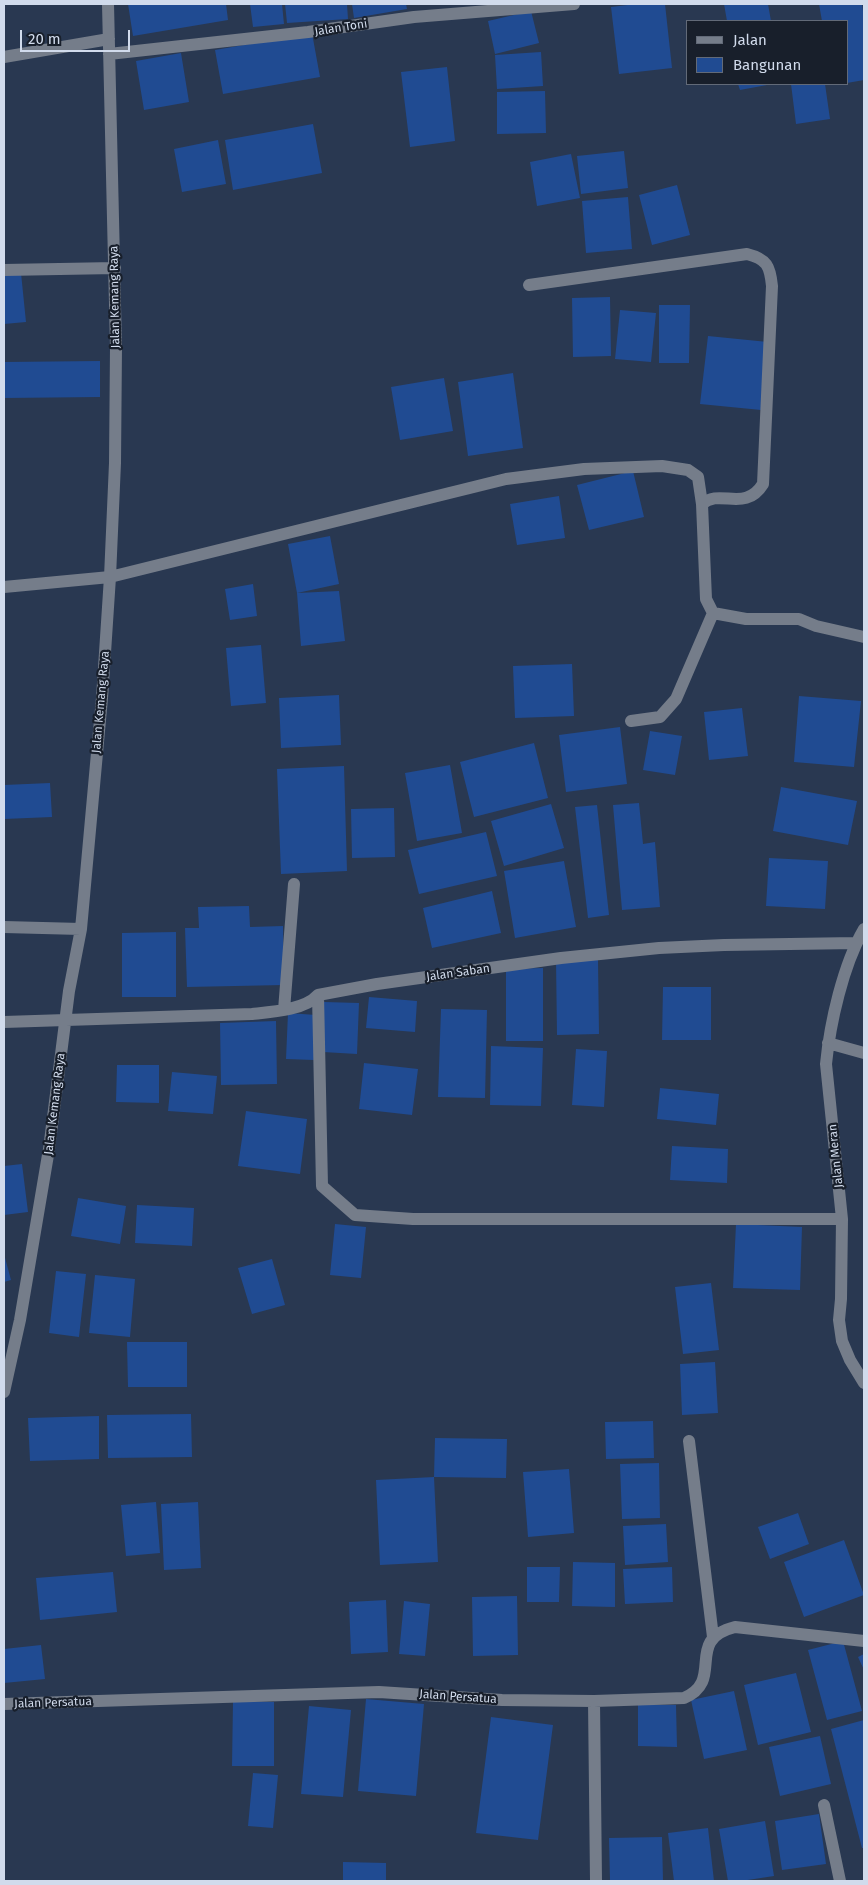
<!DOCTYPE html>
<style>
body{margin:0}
#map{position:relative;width:868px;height:1885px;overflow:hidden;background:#293851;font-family:"Fira Sans",sans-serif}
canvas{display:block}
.frame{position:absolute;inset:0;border:5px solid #d1dbec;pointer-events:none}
.legend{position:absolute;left:686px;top:20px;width:162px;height:65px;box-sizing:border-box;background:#181f2b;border:1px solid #626a78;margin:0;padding:6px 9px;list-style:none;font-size:15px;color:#d1dbec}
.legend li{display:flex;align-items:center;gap:10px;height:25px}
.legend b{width:25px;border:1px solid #626a78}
.scale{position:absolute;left:20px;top:30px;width:110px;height:22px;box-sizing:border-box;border:2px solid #d1dbec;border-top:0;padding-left:6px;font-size:15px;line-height:18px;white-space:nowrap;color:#d1dbec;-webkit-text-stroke:4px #181f2b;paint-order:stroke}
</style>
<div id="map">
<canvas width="868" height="1885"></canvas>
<div class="frame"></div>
<ul class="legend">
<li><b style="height:6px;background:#757d8a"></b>Jalan</li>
<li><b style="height:14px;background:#204b92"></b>Bangunan</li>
</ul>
<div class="scale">20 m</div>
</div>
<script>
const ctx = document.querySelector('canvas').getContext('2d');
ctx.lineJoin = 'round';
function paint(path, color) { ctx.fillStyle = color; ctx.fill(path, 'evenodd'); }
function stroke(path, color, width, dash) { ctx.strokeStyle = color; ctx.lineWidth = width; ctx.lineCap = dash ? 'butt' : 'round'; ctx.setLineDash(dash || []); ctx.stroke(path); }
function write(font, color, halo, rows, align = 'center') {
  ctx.font = font + ' "Fira Sans",sans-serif'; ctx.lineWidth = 4.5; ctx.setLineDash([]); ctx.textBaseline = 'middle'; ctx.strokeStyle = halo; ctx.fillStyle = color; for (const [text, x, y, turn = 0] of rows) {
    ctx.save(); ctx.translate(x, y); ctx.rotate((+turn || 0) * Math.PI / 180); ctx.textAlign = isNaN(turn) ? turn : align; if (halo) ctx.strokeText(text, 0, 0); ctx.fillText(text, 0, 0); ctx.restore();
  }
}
paint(new Path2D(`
 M 128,4 L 226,4 L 228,20 L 133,36 Z
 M 250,4 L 282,4 L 284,24 L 253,27 Z
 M 285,4 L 347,4 L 348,19 L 287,23 Z
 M 352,4 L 406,4 L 407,9 L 354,18 Z
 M 636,4 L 665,4 L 672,68 L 619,74 L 611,7 Z
 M 724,4 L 768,4 L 771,21 L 727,21 Z
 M 819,4 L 862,4 L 864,18 L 864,80 L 847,83 L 847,21 L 822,21 Z
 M 531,11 L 539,43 L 495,54 L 488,21 Z
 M 312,33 L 320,77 L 223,94 L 215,50 Z
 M 541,52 L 543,86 L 497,89 L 495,55 Z
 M 181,53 L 189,102 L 144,110 L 136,61 Z
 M 447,67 L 455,141 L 410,147 L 401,72 Z
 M 738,84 L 767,84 L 767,85 L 740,90 Z
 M 791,84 L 825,84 L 830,119 L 796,124 Z
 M 545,91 L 546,133 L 497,134 L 497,92 Z
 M 313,124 L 322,173 L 233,190 L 225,140 Z
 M 218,140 L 226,184 L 182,192 L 174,149 Z
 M 624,151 L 628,188 L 581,194 L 577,156 Z
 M 571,154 L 580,198 L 537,206 L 530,162 Z
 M 677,185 L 690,235 L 652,245 L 639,195 Z
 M 628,197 L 632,249 L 586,253 L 582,201 Z
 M 21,273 L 26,322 L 4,324 L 4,275 Z
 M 610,297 L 611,356 L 573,357 L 572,298 Z
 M 659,305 L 690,305 L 689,363 L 659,363 Z
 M 620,310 L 656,313 L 651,362 L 615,359 Z
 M 708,336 L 768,342 L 761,410 L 700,404 Z
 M 100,361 L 100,397 L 4,398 L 4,362 Z
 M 513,373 L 523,448 L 468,456 L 458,382 Z
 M 444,378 L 453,431 L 400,440 L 391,387 Z
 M 633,471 L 644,517 L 589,530 L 577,485 Z
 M 559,496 L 565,538 L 517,545 L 510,504 Z
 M 330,536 L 339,584 L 297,593 L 339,591 L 345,641 L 301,646 L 297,593 L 288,544 Z
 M 253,584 L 257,616 L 230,620 L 225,589 Z
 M 261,645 L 266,703 L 231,706 L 226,648 Z
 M 572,664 L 574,716 L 515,718 L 513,666 Z
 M 339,695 L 341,745 L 281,748 L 279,698 Z
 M 799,696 L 861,701 L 854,767 L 794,762 Z
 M 742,708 L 748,756 L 709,760 L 704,712 Z
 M 620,727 L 627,784 L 566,792 L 559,735 Z
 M 650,731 L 682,736 L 675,775 L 643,770 Z
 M 534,743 L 548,798 L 474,817 L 460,762 Z
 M 450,765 L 462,833 L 417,841 L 405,773 Z
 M 344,766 L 347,871 L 281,874 L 277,769 Z
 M 50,783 L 52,817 L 4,819 L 4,785 Z
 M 781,787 L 857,801 L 848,845 L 773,831 Z
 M 639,803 L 643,844 L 655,842 L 660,907 L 622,910 L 613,805 Z
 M 551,804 L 564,848 L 504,866 L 491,821 Z
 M 597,805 L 609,915 L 588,918 L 575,807 Z
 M 394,808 L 395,857 L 352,858 L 351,809 Z
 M 486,832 L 497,876 L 419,894 L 408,850 Z
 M 769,858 L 828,861 L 825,909 L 766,906 Z
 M 564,861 L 576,927 L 515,938 L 504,871 Z
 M 492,891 L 501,933 L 432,948 L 423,908 Z
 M 249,906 L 250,927 L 283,926 L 284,985 L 187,987 L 185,928 L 199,928 L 198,907 Z
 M 176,932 L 176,997 L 122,997 L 122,933 Z
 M 556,960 L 598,960 L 599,1034 L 557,1035 Z
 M 543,968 L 543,1041 L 506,1041 L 506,969 Z
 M 663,987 L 711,987 L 711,1040 L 662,1040 Z
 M 369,997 L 417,1001 L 415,1032 L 366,1028 Z
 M 324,1002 L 359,1003 L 357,1054 L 323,1052 Z
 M 441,1009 L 487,1010 L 485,1098 L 438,1097 Z
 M 288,1013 L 316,1015 L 314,1060 L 286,1059 Z
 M 276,1021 L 277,1084 L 221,1085 L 220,1023 Z
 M 491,1046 L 543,1048 L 541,1106 L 490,1105 Z
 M 576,1049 L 607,1051 L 604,1107 L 572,1105 Z
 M 364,1063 L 418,1069 L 412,1115 L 359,1109 Z
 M 117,1065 L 159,1065 L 159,1103 L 116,1102 Z
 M 172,1072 L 217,1076 L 213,1114 L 168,1111 Z
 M 660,1088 L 719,1094 L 716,1125 L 657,1119 Z
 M 246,1111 L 307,1119 L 300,1174 L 238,1166 Z
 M 672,1146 L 728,1149 L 727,1183 L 670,1180 Z
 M 22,1164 L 28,1212 L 4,1215 L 4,1166 Z
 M 78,1198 L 126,1206 L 120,1244 L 71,1236 Z
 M 137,1205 L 194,1208 L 192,1246 L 135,1243 Z
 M 335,1224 L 366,1227 L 361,1278 L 330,1275 Z
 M 736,1224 L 802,1227 L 800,1290 L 733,1288 Z
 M 4,1254 L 11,1280 L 4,1282 Z
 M 272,1259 L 285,1305 L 252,1314 L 238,1268 Z
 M 56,1271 L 86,1274 L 79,1337 L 49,1333 Z
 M 95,1275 L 135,1279 L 130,1337 L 89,1333 Z
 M 711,1283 L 719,1350 L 683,1354 L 675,1287 Z
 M 127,1342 L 187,1342 L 187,1387 L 128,1387 Z
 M 715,1362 L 718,1413 L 682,1415 L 680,1364 Z
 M 191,1414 L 192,1457 L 108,1458 L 107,1415 Z
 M 99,1416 L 99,1459 L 30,1461 L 28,1418 Z
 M 653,1421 L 654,1458 L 606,1459 L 605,1422 Z
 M 435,1438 L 507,1439 L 506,1478 L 434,1477 Z
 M 659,1463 L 660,1518 L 622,1519 L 620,1464 Z
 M 569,1469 L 574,1533 L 528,1537 L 523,1472 Z
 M 434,1477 L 438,1562 L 380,1565 L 376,1480 Z
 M 156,1502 L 160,1553 L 126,1556 L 121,1505 Z
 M 198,1502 L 201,1568 L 164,1570 L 161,1504 Z
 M 798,1513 L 809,1544 L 770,1559 L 758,1527 Z
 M 666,1524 L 668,1562 L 625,1565 L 623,1526 Z
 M 844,1540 L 864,1595 L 804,1617 L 784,1562 Z
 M 573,1562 L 615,1563 L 615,1607 L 572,1606 Z
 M 527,1567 L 560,1567 L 559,1602 L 527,1602 Z
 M 672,1567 L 673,1602 L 625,1604 L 623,1569 Z
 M 113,1572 L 117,1612 L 40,1620 L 36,1578 Z
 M 517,1596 L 518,1655 L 473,1656 L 472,1597 Z
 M 386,1600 L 388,1652 L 351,1654 L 349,1602 Z
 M 404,1601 L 430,1604 L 425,1656 L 399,1654 Z
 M 843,1641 L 862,1711 L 827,1720 L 808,1650 Z
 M 41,1645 L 45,1679 L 4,1683 L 4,1649 Z
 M 864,1654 L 864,1670 L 858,1657 Z
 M 796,1673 L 811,1732 L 758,1745 L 744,1685 Z
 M 734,1691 L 747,1750 L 704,1759 L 691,1700 Z
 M 366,1699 L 424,1704 L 416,1796 L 358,1791 Z
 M 233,1701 L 274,1702 L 274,1766 L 232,1766 Z
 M 638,1705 L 676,1705 L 677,1747 L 638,1746 Z
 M 309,1706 L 351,1710 L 343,1797 L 301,1794 Z
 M 491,1717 L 553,1725 L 538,1840 L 476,1833 Z
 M 864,1720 L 864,1848 L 862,1848 L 831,1729 Z
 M 820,1736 L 831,1784 L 780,1796 L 769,1747 Z
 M 253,1773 L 278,1775 L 273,1828 L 248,1826 Z
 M 819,1814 L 826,1864 L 782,1870 L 775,1821 Z
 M 765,1821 L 774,1876 L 741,1881 L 728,1881 L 719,1829 Z
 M 708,1828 L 714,1881 L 674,1881 L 668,1833 Z
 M 662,1837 L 663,1881 L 610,1881 L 609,1838 Z
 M 343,1862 L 386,1863 L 386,1881 L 343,1881 Z`), '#204b92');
stroke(new Path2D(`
 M 109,54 L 308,32 L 414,17 L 574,4
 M 4,57 L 109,39
 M 4,270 L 115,268
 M 529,285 L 747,254 C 767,259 770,266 772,286 L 763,484 C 745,513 720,488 702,504 L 706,599 L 713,613 L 746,619 L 799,619 L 816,626 L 864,637
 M 4,587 L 110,577 L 506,479 L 584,469 L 662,466 L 688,470 L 698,477 L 702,504
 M 631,721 L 660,717 L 676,699 L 713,613
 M 4,927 L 81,929
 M 864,929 C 843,965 830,1023 826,1064 L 842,1219 L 841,1299 L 839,1320 L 842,1341 L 850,1360 L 864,1383
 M 318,995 L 322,1186 L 355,1215 L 413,1219 L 842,1219
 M 284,1010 L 294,884
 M 4,1022 L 252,1014 C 271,1012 305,1010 318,995 L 377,984 L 561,958 L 659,948 L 724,945 L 856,943
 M 828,1043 L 864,1053
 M 4,1392 L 20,1320 L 49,1149 L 69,991 L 81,929 L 102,698 L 110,577 L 115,463 L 116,347 L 108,4
 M 689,1441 L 713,1637
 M 594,1701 L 596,1881
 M 4,1704 L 379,1692 L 502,1700 L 594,1701 L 684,1698 C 726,1680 683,1640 735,1627 L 864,1641
 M 824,1805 L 840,1881`), '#757d8a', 12);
write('12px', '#d1dbec', '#181f2b', [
 ["Jalan Toni",341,28,-9],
 ["Jalan Kemang Raya",115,297,-91],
 ["Jalan Kemang Raya",101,702,-85],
 ["Jalan Saban",458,973,-8],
 ["Jalan Kemang Raya",55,1104,-83],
 ["Jalan Meran",836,1156,-96],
 ["Jalan Persatua",458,1697,4],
 ["Jalan Persatua",53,1703,-2]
]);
</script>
